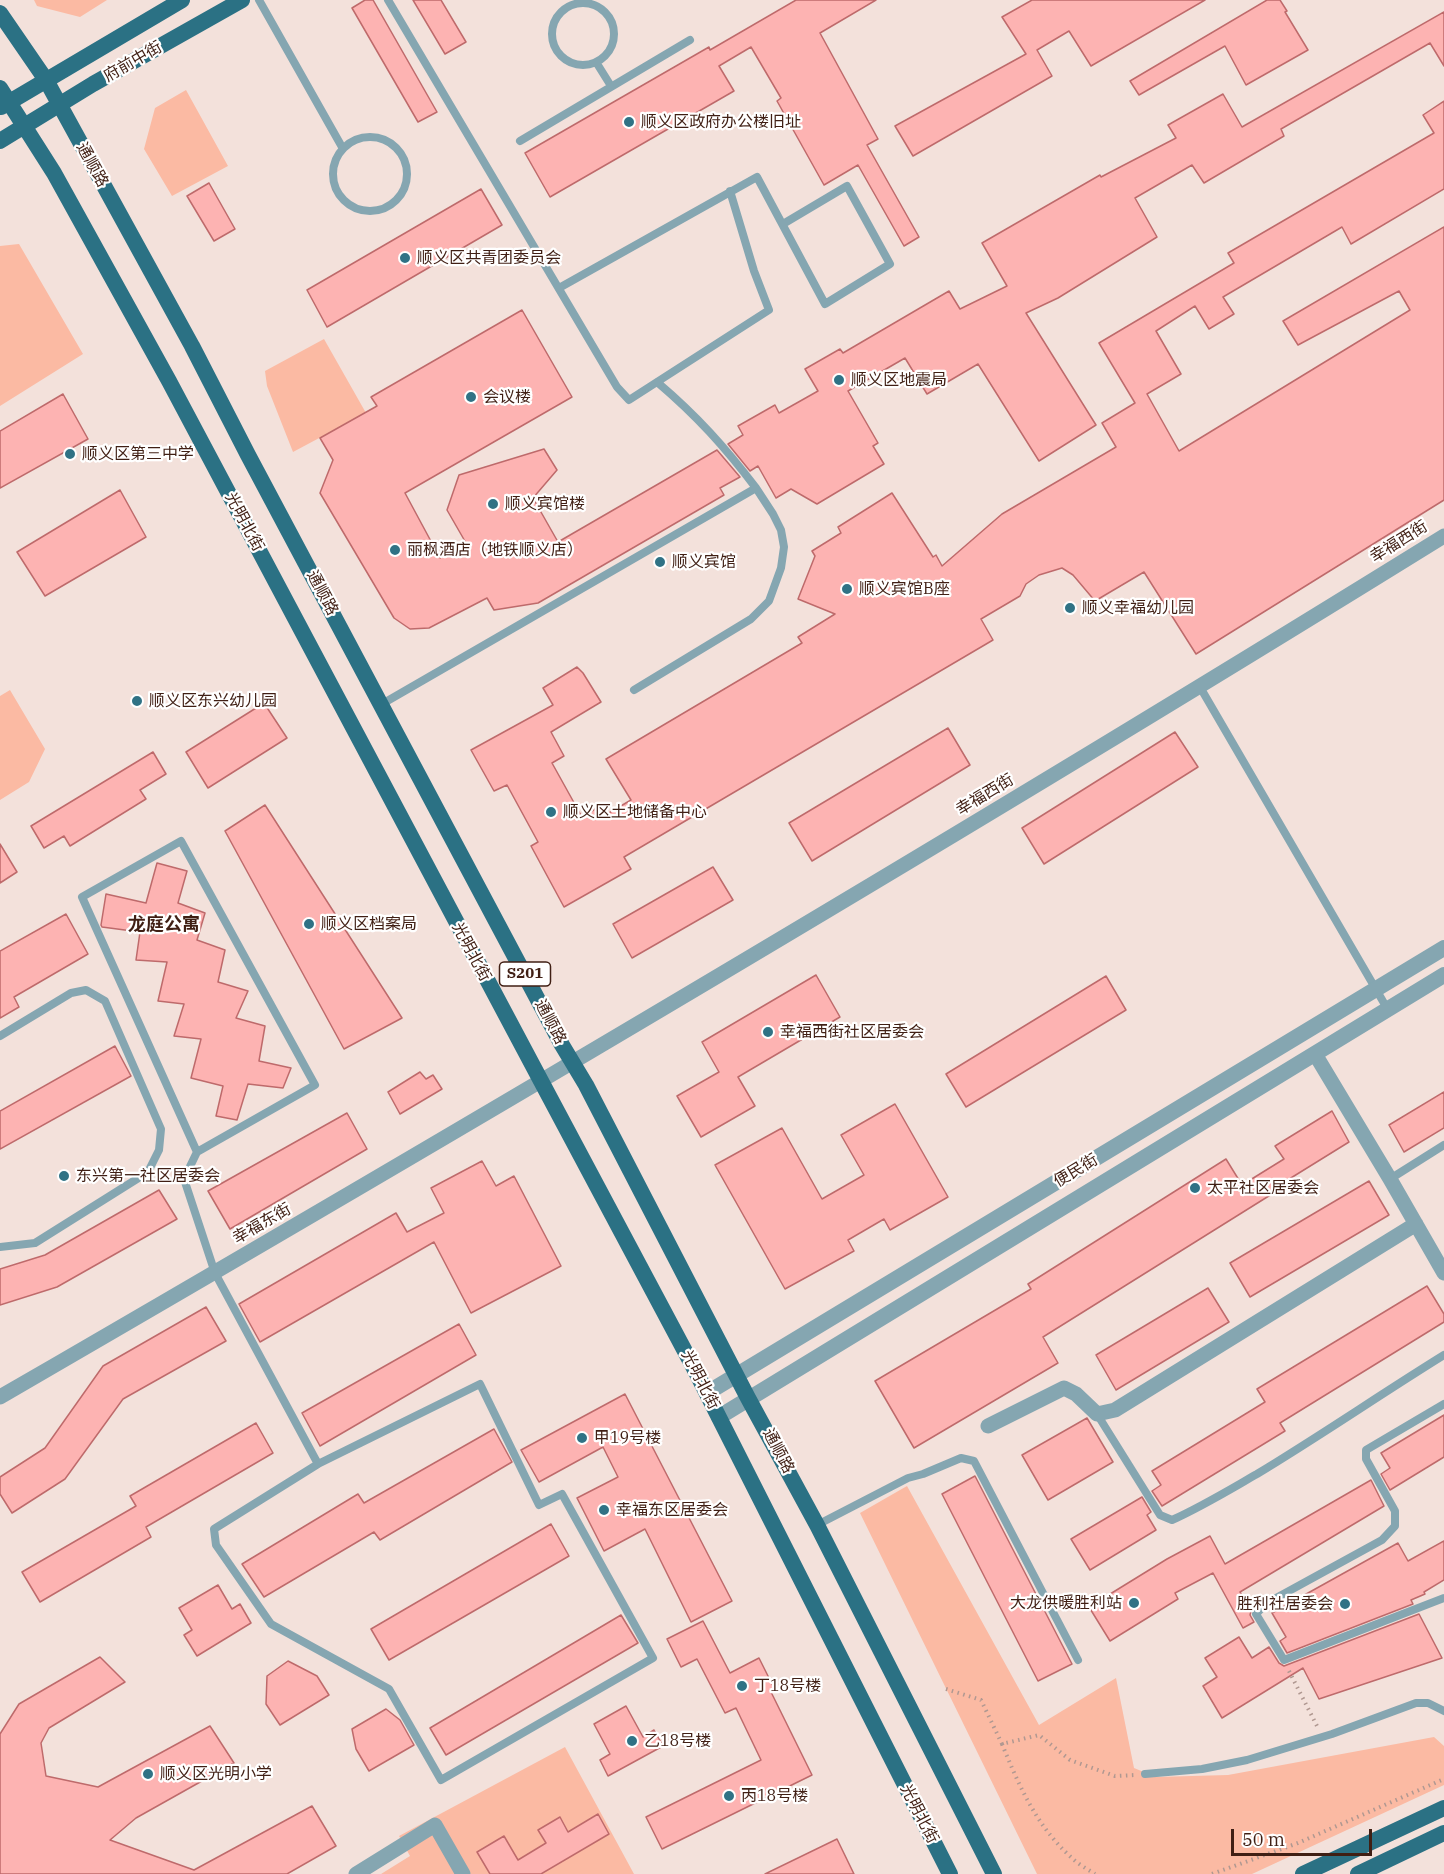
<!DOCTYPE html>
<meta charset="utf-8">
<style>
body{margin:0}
#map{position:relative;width:1444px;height:1874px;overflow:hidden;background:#f3e1db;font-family:"IBM Plex Serif",serif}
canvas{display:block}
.scale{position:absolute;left:1231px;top:1829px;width:141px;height:27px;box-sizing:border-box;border:3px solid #401f14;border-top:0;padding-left:8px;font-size:18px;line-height:21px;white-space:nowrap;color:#401f14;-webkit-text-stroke:4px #fff;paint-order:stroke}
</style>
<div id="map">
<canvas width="1444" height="1874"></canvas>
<div class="scale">50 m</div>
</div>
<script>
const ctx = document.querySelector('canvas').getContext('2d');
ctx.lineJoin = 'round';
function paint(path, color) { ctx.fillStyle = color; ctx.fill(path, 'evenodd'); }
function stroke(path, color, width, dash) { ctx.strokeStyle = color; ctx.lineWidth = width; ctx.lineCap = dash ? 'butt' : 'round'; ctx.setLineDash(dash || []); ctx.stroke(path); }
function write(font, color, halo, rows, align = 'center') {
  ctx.font = font + ' "IBM Plex Serif","Noto Sans SC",serif'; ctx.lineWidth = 4.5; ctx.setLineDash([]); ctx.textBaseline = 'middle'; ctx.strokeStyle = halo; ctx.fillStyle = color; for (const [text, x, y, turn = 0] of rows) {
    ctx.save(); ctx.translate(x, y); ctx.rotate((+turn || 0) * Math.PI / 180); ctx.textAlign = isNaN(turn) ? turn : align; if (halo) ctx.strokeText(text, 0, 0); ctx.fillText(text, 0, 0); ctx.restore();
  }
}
paint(new Path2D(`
 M 34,0 L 107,0 L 80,17 L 37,6 Z
 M 186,90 L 228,166 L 172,196 L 144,149 L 155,108 Z
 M 19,244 L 83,354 L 0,406 L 0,246 Z
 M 324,339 L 366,413 L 293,452 L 267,386 L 265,371 Z
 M 10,690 L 45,749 L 29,782 L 0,800 L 0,696 Z
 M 907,1486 L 1039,1725 L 1116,1678 L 1134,1768 L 1156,1777 L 1228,1775 L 1434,1737 L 1444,1746 L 1444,1785 L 1252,1874 L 1037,1874 L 860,1513 Z
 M 565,1747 L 634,1874 L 381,1874 L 410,1856 L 399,1836 Z`), '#fbbaa3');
const building = new Path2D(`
 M 365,0 L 373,0 L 437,112 L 418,122 L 352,8 Z
 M 413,0 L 441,0 L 466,42 L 445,54 Z
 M 796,0 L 876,0 L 820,33 L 878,139 L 867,145 L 919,237 L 904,246 L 858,165 L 824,185 L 777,101 L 781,98 L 751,47 L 719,66 L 734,91 L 550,197 L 525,153 L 709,47 L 710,50 Z
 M 1032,0 L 1205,0 L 1091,66 L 1069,31 L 1037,50 L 1052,76 L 913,156 L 895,126 L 1026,54 L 1002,17 Z
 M 1267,0 L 1280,0 L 1287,11 L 1285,12 L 1308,50 L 1246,85 L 1225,46 L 1139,95 L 1130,81 Z
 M 1444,12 L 1444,66 L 1430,43 L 1281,129 L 1284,136 L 1204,183 L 1192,165 L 1135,198 L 1157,237 L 1058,298 L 1026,313 L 1096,425 L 1039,461 L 978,364 L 927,394 L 905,358 L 848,391 L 878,443 L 873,446 L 884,464 L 817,504 L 791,489 L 776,498 L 758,466 L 750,471 L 728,444 L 743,435 L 738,426 L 775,405 L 779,413 L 818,391 L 805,369 L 840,349 L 843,353 L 949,291 L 960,309 L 1007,286 L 982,243 L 1100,175 L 1101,177 L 1176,138 L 1168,125 L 1223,94 L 1242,127 Z
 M 1444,101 L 1444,189 L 1351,244 L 1342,227 L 1223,297 L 1234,314 L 1209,329 L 1195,306 L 1156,331 L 1181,374 L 1147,394 L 1179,451 L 1410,310 L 1399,291 L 1298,345 L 1283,321 L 1444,227 L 1444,500 L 1196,654 L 1144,572 L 1095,601 L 1073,575 L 1062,568 L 1039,575 L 1026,584 L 1020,596 L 981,619 L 993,640 L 624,857 L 631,869 L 564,907 L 531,846 L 538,842 L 507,785 L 494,791 L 471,750 L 553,705 L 543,688 L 577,667 L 583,673 L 601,702 L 551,732 L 564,756 L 552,763 L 582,817 L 597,808 L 602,817 L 631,800 L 606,759 L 802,643 L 798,637 L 835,614 L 798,599 L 815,556 L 812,551 L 841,533 L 838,527 L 892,493 L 933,557 L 936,555 L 942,566 L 1002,514 L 1116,447 L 1102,423 L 1135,403 L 1099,343 L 1234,263 L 1228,253 L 1434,133 L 1423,115 Z
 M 209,183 L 235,229 L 214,241 L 187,196 Z
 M 481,189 L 502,225 L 327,327 L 307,290 Z
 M 522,310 L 572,397 L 405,493 L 440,558 L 466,543 L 447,510 L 459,475 L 544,449 L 557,470 L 533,498 L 558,542 L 717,450 L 740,477 L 720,488 L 724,495 L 538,603 L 494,610 L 487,598 L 429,628 L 410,629 L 394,618 L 320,493 L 333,460 L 320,438 L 377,406 L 371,397 Z
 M 63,394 L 88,439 L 0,488 L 0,431 Z
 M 120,490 L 146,537 L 45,596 L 17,552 Z
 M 264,703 L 287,738 L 208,788 L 186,752 Z
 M 948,728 L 970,765 L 812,861 L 789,823 Z
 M 1175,732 L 1198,767 L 1044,864 L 1022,828 Z
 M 153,752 L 166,774 L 140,790 L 146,799 L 70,846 L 64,836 L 44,848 L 31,826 Z
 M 265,805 L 402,1018 L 344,1049 L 225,831 Z
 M 0,844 L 17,872 L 0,883 Z
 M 157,863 L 187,871 L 178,903 L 205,913 L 197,940 L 225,950 L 218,982 L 248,991 L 236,1018 L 265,1026 L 259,1061 L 291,1068 L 283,1088 L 248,1084 L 237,1120 L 216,1116 L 223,1086 L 191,1078 L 201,1039 L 174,1036 L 184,1004 L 158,1001 L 167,962 L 136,960 L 140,932 L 102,927 L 101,925 L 106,894 L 146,903 Z
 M 713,867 L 733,900 L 632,958 L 613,924 Z
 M 66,914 L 88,954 L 14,997 L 19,1007 L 0,1018 L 0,951 Z
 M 816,975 L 840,1017 L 738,1077 L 755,1106 L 701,1137 L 677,1096 L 719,1072 L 702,1042 Z
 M 1106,976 L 1126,1010 L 966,1107 L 946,1074 Z
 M 115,1046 L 131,1076 L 0,1149 L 0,1111 Z
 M 420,1072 L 426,1079 L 433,1075 L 442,1089 L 400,1114 L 388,1092 Z
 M 1444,1092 L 1444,1128 L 1404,1152 L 1389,1125 Z
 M 895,1104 L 948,1197 L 890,1230 L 884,1219 L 848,1240 L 854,1251 L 785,1289 L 715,1165 L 782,1128 L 822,1199 L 864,1175 L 841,1135 Z
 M 1332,1111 L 1349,1142 L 1286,1181 L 1288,1184 L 1043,1337 L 1058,1363 L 914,1448 L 875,1381 L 1031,1289 L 1028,1284 L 1226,1159 L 1242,1185 L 1284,1159 L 1275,1146 Z
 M 347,1113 L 367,1149 L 230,1229 L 208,1191 Z
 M 482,1161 L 496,1186 L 514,1176 L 561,1266 L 471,1313 L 434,1242 L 260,1342 L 239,1304 L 396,1213 L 407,1232 L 444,1213 L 431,1188 Z
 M 1369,1181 L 1389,1215 L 1250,1297 L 1230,1263 Z
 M 159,1190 L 177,1219 L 57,1287 L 0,1305 L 0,1269 L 45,1255 Z
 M 1427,1286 L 1444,1314 L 1444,1322 L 1280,1423 L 1285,1431 L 1162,1506 L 1152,1491 L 1161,1485 L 1152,1471 L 1265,1402 L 1257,1389 Z
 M 1208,1288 L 1229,1322 L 1116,1390 L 1096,1355 Z
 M 206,1307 L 226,1341 L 123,1399 L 65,1479 L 12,1513 L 0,1494 L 0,1477 L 45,1448 L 103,1366 Z
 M 459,1324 L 476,1355 L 320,1446 L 302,1413 Z
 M 625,1394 L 732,1601 L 691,1622 L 645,1529 L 604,1551 L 577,1498 L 618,1477 L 603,1447 L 539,1482 L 521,1450 Z
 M 1444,1415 L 1444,1457 L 1390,1490 L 1381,1474 L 1390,1468 L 1381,1453 Z
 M 1087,1418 L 1113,1462 L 1048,1500 L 1022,1455 Z
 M 256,1423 L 273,1453 L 146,1527 L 151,1537 L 40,1602 L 22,1572 L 136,1506 L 130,1496 Z
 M 494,1429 L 512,1462 L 380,1540 L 374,1532 L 264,1597 L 242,1564 L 358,1494 L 364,1503 Z
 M 975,1476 L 1072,1664 L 1038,1681 L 942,1494 Z
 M 1371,1480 L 1384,1506 L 1240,1592 L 1251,1611 L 1250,1615 L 1254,1622 L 1243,1628 L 1213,1573 L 1175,1593 L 1178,1599 L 1110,1641 L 1089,1607 L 1167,1559 L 1210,1536 L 1225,1564 Z
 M 1142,1497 L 1151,1512 L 1147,1515 L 1156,1530 L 1090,1570 L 1071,1539 Z
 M 551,1524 L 569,1556 L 389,1660 L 371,1629 Z
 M 1444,1541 L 1444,1580 L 1424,1592 L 1425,1594 L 1411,1600 L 1413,1604 L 1287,1653 L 1280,1641 L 1286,1637 L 1272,1613 L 1398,1543 L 1408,1561 Z
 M 218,1585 L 232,1609 L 240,1604 L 251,1623 L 197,1656 L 184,1635 L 192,1630 L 179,1608 Z
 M 1419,1614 L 1442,1658 L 1319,1699 L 1303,1668 L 1222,1718 L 1203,1686 L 1217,1677 L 1205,1658 L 1239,1637 L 1252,1658 L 1269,1647 L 1279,1663 L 1284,1666 Z
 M 621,1615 L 638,1643 L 446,1755 L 430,1728 Z
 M 703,1621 L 730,1673 L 759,1658 L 774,1688 L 770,1690 L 812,1775 L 662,1849 L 646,1817 L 761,1760 L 736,1708 L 725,1713 L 697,1659 L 681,1667 L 667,1639 Z
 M 100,1657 L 125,1682 L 49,1728 L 41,1743 L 46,1776 L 98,1787 L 210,1726 L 234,1763 L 136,1818 L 110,1840 L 194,1870 L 312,1806 L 336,1846 L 287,1874 L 0,1874 L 0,1734 L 19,1704 Z
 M 288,1661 L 317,1676 L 329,1695 L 280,1725 L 266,1704 L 267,1676 Z
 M 626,1706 L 643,1737 L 654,1730 L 663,1746 L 608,1776 L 600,1760 L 610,1754 L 594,1724 Z
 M 386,1709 L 400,1720 L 414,1745 L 369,1771 L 356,1749 L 352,1729 Z
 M 598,1814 L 609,1834 L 541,1874 L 490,1874 L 477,1852 L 504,1836 L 518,1860 L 546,1843 L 538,1830 L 560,1817 L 568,1832 Z
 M 837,1839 L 854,1874 L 765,1874 Z`);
paint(building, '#fdb3b2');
stroke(building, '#be6a6b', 1.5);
stroke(new Path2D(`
 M 1289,1671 L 1317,1726
 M 946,1689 L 981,1700 L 1002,1744 L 1039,1735 L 1070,1760 L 1115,1776 L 1135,1775
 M 1002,1744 C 1019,1786 1037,1827 1072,1858 C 1078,1864 1087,1869 1095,1874
 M 1212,1874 L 1298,1843 L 1444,1779`), '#b09891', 4, [1.5, 4.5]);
stroke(new Path2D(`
 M 259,0 L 342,147
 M 388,0 L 617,387 L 629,400 L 769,310 L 754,271 L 730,191
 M552 34a31 31 0 1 1 62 0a31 31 0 1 1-62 0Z
 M 596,62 L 611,86
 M333 174a37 37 0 1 1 74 0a37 37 0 1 1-74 0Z
 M 520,141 L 690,40
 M 559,288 L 757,177 L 825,304 L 890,264 L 847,186 L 783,224
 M 1200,687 L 1388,1010
 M 634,690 L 751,619 L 769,601 L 781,568 L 784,547 L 781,530 L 773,514 L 756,488
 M 382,704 L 756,488 C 725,447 697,416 657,382
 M 0,1036 L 71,993 L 86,990 L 105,1001 L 161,1129 L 159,1150 L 148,1172 L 35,1243 L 0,1247
 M 197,1152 L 82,897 L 181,841 L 315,1085 L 197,1152 L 184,1179 L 215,1273 L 318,1464 L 214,1529 L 216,1545 L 271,1624 L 389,1689 L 441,1780 L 653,1658 L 562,1494 L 539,1505 L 480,1384 L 318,1464
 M 1390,1179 L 1444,1145
 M 1444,1404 L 1366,1450 L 1366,1459 L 1395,1511 L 1395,1526 L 1382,1540 L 1267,1603 L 1256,1614 L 1284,1660 L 1444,1598
 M 1097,1414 L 1160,1515 L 1172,1520 C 1201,1507 1229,1490 1257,1474 C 1320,1436 1381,1394 1444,1355
 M 817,1525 L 908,1478 L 923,1474 L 961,1458 L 974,1461 L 1078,1660
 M 1145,1774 L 1202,1769 L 1247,1760 L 1332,1734 L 1416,1703 L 1428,1703 L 1444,1711`), '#85a6b1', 8);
stroke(new Path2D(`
 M 1315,1054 L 1390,1179 L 1444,1273
 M 0,1397 C 485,1116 968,831 1444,536
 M 988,1426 L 1064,1388 L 1076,1394 L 1097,1414 L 1115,1410 L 1416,1224
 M 356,1874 L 435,1825 L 463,1874`), '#85a6b1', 15);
stroke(new Path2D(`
 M 707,1393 L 1444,948
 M 719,1417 L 1444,975`), '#85a6b1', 16);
stroke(new Path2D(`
 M 0,13 L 46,80 L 192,346 L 248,455 L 562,1045 L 586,1085 L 748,1398 L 817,1525 L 994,1874
 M 0,88 L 54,173 L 169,381 L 541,1081 L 695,1370 L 950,1874
 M 1,107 L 182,0
 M 0,141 L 93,84 L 242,0
 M 1303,1874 L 1444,1808
 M 1358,1874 L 1444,1833`), '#2b7184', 16);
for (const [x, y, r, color] of [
 [629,122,6,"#307285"],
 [405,258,6,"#307285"],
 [839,380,6,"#307285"],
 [471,397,6,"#307285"],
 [70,454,6,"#307285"],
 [493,504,6,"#307285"],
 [395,550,6,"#307285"],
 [660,562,6,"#307285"],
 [847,589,6,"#307285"],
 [1070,608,6,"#307285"],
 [137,701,6,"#307285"],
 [551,812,6,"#307285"],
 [309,924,6,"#307285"],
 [768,1032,6,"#307285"],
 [64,1176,6,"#307285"],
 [1195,1188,6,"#307285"],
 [582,1438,6,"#307285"],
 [604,1510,6,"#307285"],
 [1134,1603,6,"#307285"],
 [1345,1604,6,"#307285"],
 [742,1686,6,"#307285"],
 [632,1741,6,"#307285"],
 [148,1774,6,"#307285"],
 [729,1796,6,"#307285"]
]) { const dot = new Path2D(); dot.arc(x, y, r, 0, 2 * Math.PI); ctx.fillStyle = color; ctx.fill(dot); stroke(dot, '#fff', 2); }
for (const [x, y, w] of [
 [525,974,51]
]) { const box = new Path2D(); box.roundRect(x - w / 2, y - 12, w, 24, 4.5); ctx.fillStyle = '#fff'; ctx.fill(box); stroke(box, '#401f14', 1.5); }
write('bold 15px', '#401f14', null, [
 ["S201",525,974]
]);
write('16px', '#401f14', '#fff', [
 ["府前中街",133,62,-30],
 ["通顺路",92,165,61],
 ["光明北街",244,522,62],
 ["幸福西街",1399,542,-32],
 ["通顺路",322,593,62],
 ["幸福西街",985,795,-31],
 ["光明北街",471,952,62],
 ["通顺路",550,1022,62],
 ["便民街",1076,1171,-31],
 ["幸福东街",262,1224,-30],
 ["光明北街",700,1380,63],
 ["通顺路",778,1451,62],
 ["光明北街",919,1814,63]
]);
write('16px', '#401f14', '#fff', [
 ["顺义区政府办公楼旧址",641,122],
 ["顺义区共青团委员会",417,258],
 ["顺义区地震局",851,380],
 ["会议楼",483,397],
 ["顺义区第三中学",82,454],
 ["顺义宾馆楼",505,504],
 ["丽枫酒店（地铁顺义店）",407,550],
 ["顺义宾馆",672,562],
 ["顺义宾馆B座",859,589],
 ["顺义幸福幼儿园",1082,608],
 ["顺义区东兴幼儿园",149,701],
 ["顺义区土地储备中心",563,812],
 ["顺义区档案局",321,924],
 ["幸福西街社区居委会",780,1032],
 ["东兴第一社区居委会",76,1176],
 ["太平社区居委会",1207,1188],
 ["甲19号楼",594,1438],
 ["幸福东区居委会",616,1510],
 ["大龙供暖胜利站",1122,1603,"right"],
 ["胜利社居委会",1333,1604,"right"],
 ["丁18号楼",754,1686],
 ["乙18号楼",644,1741],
 ["顺义区光明小学",160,1774],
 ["丙18号楼",741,1796]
], 'left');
write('bold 18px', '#401f14', '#fff', [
 ["龙庭公寓",164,925]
]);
</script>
